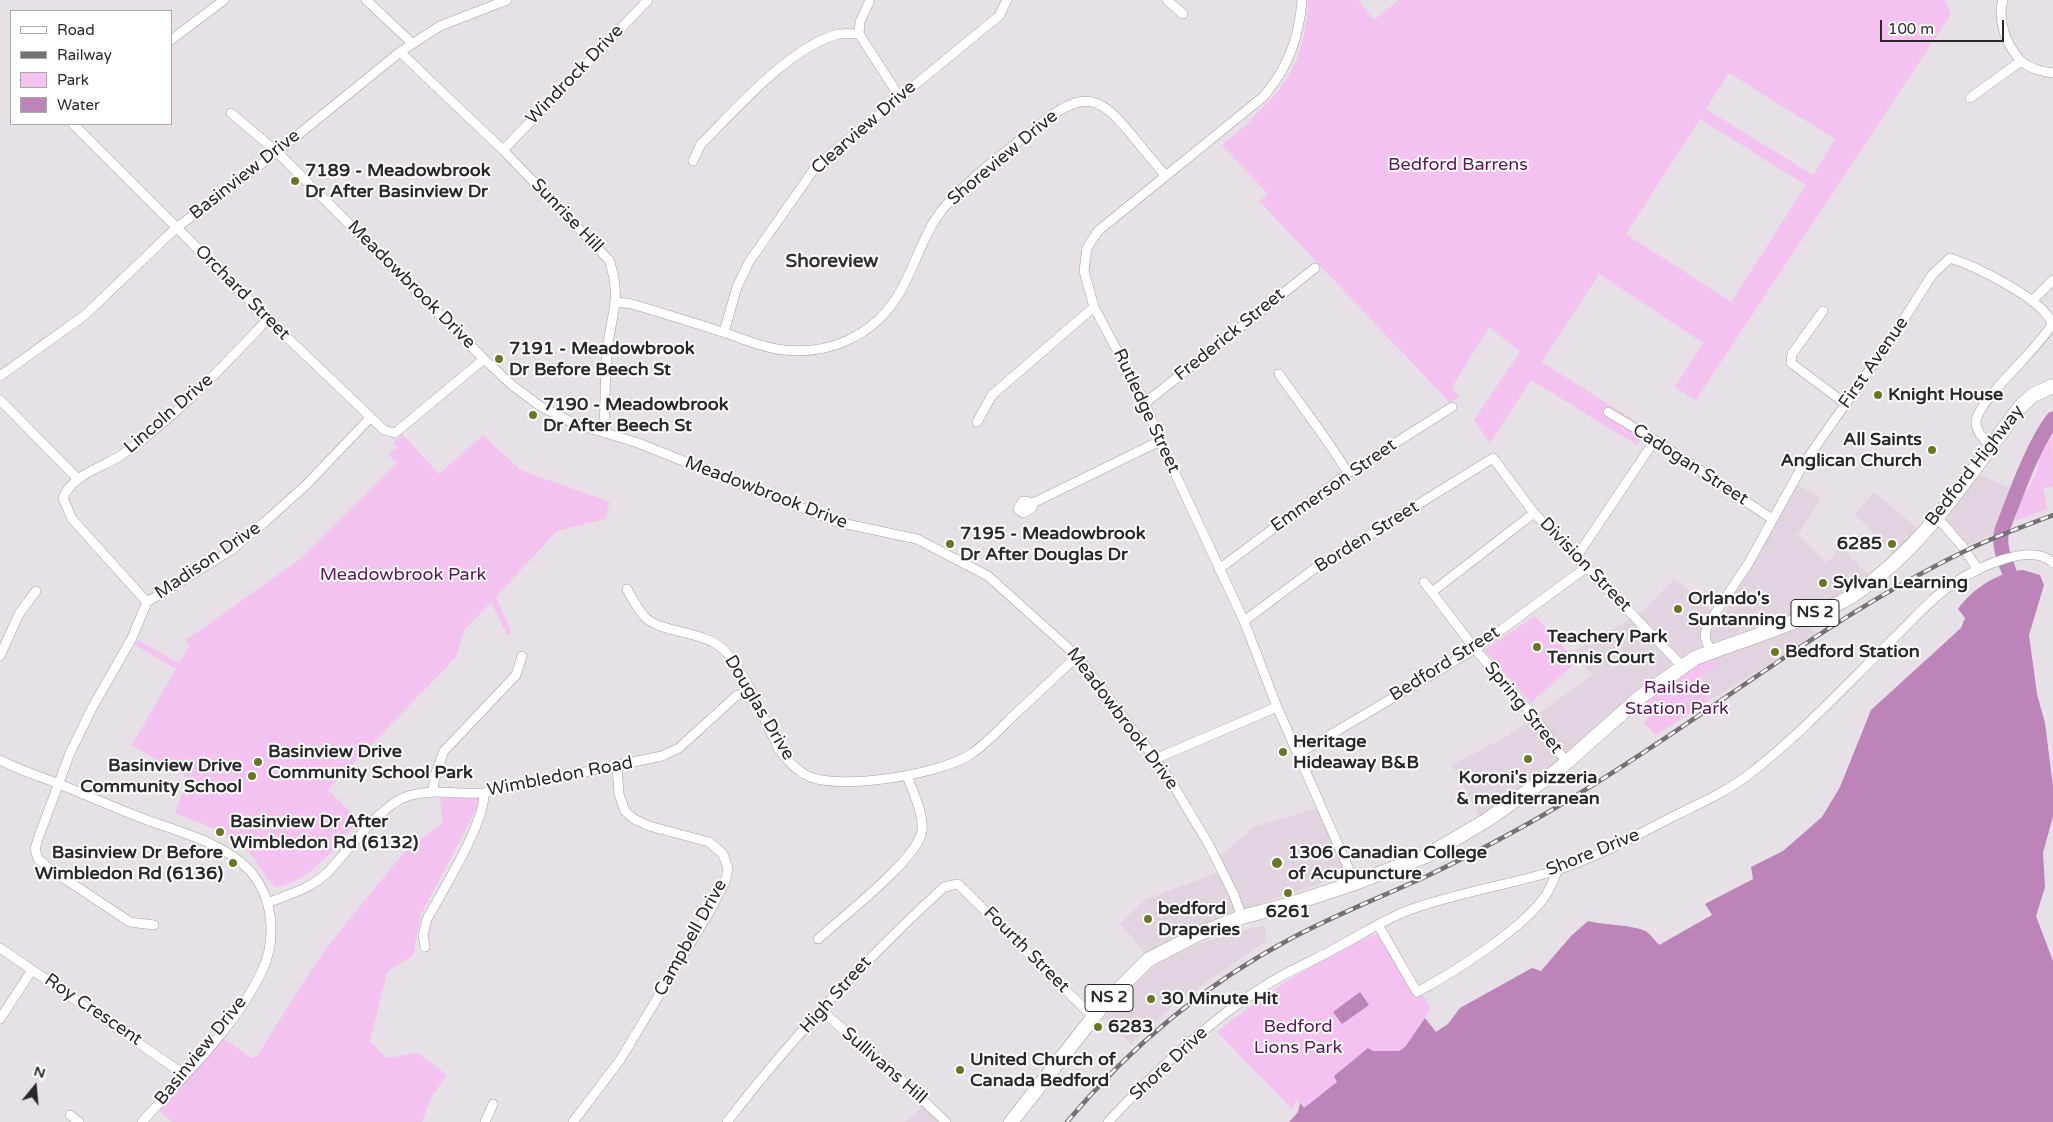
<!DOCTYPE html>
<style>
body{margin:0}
#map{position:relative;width:2053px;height:1122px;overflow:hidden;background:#e7e0e6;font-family:"Varela Round",sans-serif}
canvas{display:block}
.legend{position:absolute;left:10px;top:10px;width:162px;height:115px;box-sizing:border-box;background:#fff;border:1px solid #aaa9aa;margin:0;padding:6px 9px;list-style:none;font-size:15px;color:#2b282b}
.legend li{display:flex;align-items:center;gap:10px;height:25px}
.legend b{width:25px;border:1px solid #aaa9aa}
.north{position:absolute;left:10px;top:1062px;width:50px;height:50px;-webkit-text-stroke:4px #fff;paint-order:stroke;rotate:17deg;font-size:14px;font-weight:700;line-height:20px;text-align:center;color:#2b282b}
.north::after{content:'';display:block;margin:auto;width:18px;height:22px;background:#2b282b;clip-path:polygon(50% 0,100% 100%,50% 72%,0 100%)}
.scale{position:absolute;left:1880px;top:20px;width:124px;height:22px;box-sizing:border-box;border:2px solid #2b282b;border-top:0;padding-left:6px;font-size:15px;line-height:18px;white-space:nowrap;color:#2b282b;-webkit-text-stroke:4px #fff;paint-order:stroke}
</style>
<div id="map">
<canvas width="2053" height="1122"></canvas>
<ul class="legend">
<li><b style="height:6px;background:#fff"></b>Road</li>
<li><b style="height:6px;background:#747074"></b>Railway</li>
<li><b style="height:14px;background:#f4c2f0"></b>Park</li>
<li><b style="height:14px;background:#bc84b8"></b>Water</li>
</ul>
<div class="north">N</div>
<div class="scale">100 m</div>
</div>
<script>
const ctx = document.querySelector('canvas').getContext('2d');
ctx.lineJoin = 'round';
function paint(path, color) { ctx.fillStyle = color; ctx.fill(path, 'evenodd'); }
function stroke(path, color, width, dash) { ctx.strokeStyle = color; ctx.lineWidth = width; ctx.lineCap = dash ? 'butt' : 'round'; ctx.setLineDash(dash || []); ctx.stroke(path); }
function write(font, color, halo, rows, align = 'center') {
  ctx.font = font + ' "Varela Round",sans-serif'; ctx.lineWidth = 4; ctx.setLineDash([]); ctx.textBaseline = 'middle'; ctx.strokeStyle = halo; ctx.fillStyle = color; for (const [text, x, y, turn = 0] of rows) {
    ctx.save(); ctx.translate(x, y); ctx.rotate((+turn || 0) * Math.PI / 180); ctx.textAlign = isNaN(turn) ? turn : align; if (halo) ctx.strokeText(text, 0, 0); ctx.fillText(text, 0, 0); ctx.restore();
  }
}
paint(new Path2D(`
 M 1972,472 L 2018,491 L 2002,530 L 1963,547 L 1936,516 Z
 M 1795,484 L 1821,498 L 1798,535 L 1826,563 L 1835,554 L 1839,545 L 1877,583 L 1825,614 L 1815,599 L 1797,613 L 1699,651 L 1482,820 L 1452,765 L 1511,734 L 1592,675 L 1574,651 L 1645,610 L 1674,579 L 1722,617 Z
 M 1874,492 L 1923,533 L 1899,560 L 1855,514 Z
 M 1806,622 L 1816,634 L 1709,701 L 1695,681 L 1719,663 L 1696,662 Z
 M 1321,807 L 1355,872 L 1259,904 L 1146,954 L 1120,924 L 1146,899 L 1220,872 L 1215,861 L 1254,827 Z
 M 1265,925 L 1266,941 L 1172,1006 L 1131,1044 L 1104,1018 L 1136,983 L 1155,966 L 1174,955 L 1200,943 Z
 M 925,1105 L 946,1122 L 906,1122 Z`), '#e1d4e0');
paint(new Path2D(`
 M 1308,0 L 1358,0 L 1374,20 L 1399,0 L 1944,0 L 1951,14 L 1696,400 L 1675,387 L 1703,343 L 1599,274 L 1542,362 L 1647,429 L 1637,445 L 1531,380 L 1490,443 L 1474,420 L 1520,352 L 1489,327 L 1452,387 L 1459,397 L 1450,403 L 1259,201 L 1268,194 L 1222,145 L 1251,121 L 1250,119 C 1290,85 1306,53 1308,0 ZM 1729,73 L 1835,139 L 1813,175 L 1706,109 ZM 1700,119 L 1806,185 L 1731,302 L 1626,234 Z
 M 2052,419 L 2053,487 L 2043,488 L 2047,509 L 2015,521 L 2018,505 L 2037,472 L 2043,438 Z
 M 402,434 L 439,474 L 483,435 L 520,470 L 610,502 L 605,519 L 557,531 L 496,597 L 511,632 L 507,635 L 491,602 L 465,629 L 456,657 L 328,790 L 359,821 C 336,845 311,882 276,887 C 265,880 259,863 250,853 C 230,833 201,823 175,813 L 188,778 L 132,745 L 176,669 L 135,645 L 137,640 L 179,663 L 190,645 L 186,640 L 299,560 L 397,463 L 388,454 L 398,448 L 393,443 Z
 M 1535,616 L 1576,662 L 1531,703 L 1484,650 Z
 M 1696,662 L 1720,663 L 1695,681 L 1709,701 L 1656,735 L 1644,723 C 1653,715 1648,708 1644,698 Z
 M 440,798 L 482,798 L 421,915 L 413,955 L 387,972 L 370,1041 L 387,1058 L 418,1053 L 447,1075 L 432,1096 L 422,1122 L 172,1122 L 157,1109 L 219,1036 L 252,1058 L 257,1056 L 317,961 L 344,926 L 405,851 L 443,823 Z
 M 1383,931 L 1431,1009 L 1405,1047 L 1399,1051 L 1373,1051 L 1368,1048 L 1334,1076 L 1338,1082 L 1304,1108 L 1297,1099 L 1292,1109 L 1217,1032 C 1267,992 1323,955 1383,931 Z`), '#f4c2f0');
paint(new Path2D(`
 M 2023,570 L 2040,575 L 2044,585 L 2029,635 L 2037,694 L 2045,723 L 2053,787 L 2053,816 L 2043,853 L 2045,887 L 2036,916 L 2053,961 L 2053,1122 L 1289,1122 L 1298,1112 L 1300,1103 L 1304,1108 L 1337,1082 L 1334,1076 L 1368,1048 L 1373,1051 L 1399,1051 L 1405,1047 L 1425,1018 L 1436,1032 L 1448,1024 L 1460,1008 L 1532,968 L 1541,971 L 1571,936 L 1588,921 C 1602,925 1640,925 1648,933 C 1652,936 1655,941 1659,945 L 1712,915 L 1705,904 L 1753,879 L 1751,867 L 1783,851 L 1822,817 L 1840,787 L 1871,710 L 1961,628 L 1965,618 L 1958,609 C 1972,589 1998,572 2023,570 Z
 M 1360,992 L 1369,1005 L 1342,1024 L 1333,1012 Z`), '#bc84b8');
stroke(new Path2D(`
 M 2009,571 C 2004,559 1998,544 2002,530 C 2014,499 2033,445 2053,419`), '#bc84b8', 15);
const minor = new Path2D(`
 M 366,0 L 412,43
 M 870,0 L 860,22 L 859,34 L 899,96
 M 1167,0 L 1183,14
 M 1302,0 C 1299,38 1288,68 1263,97 L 1098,231 L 1087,248 L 1084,271 L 1094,307 L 1145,403 L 1160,441 L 1244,621 L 1277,707 L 1355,883
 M 2003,0 C 1997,20 2006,45 2021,61 C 2029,68 2043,72 2053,73
 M 171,40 L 224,0
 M 400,52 L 503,150 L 609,260 C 623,300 610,315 607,354 C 605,380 605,406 604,431
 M 1970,98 L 2021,61
 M 231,113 L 277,152 L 484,359 L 513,386 L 540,406 L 573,423 L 638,443 L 837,522 L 917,539 L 988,576 L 1077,656 L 1155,759 L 1175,788 L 1208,843 L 1234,895 L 1242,917
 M 73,124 L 268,319 L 384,430 L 395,433 L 484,359
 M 503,150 L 648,0
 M 693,161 L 701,144 C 736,109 792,45 839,34 C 846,33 852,34 859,34
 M 2032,301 L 2053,280
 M 617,302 L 632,304 C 662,313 692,322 722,332 C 742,338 762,348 784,350 C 828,355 870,337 895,300 C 914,272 921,237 942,210 C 970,176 1014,146 1048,118 C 1087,89 1103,100 1131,134 C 1142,148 1154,162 1165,175
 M 1823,311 L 1792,354 L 1791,363 L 1846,404
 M 724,332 L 737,287 L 749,262 L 817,165 L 999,16 L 1007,0
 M 1279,374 C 1302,407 1327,438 1348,473
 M 0,376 L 85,315 L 176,228 L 277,152 L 400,52 L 440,26 L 507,0
 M 0,400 L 77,478
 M 1145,403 L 1315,268
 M 1608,412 L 1655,440 L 1772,519
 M 977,422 L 992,395 L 1094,307
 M 1033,503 L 1023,501 L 1018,509 L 1023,513 L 1032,508 L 1033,503 L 1160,441
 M 1936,516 L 1963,547 L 1978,570
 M 1577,556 L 1655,440
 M 1219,569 L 1348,473 L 1452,407
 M 1424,582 L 1475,649 L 1536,719 L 1567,763
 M 627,589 C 633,600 638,610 646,618 C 664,634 703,630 724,650 C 743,668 766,722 778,748 C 786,759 795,770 808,776 C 840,791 942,774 971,754 C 986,744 1000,729 1013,716 C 1035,696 1056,676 1077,656
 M 1432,592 L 1534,513
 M 147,602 L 72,519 L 63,498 C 74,472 102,469 123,454 C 177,416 222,367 268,319
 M 1244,621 L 1314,569 L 1493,458 L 1534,513 L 1682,666
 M 1712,652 C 1705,641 1703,636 1708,624 L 1748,564 L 1804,463 L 1892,338 L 1932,275 L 1950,258 C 1975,266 2044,299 2052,324 C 2041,347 1975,402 1976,423 C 1977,433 1984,440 1991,445
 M 0,656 L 19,614 L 36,591
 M 1298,754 L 1475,649 L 1587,567
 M 1155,759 L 1277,707
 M 0,760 C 19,770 39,776 59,784 C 89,796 117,809 147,820 C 178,831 225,844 248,869 C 274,896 277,939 262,971 C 235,1028 184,1075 142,1122
 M 433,791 L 435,775 L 444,751 L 516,675 L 522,656
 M 267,903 C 288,895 312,888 328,872 C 348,851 380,805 408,796 C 433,788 458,795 484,793 L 662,756 L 679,748 L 736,696 L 750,691
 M 154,925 L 130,922 L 50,869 L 38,859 L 35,849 L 38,839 L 70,753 L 92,708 L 132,638 L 147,602 L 230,551 L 266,521 L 306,485 L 370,418
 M 1378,925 L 1417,992 C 1453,973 1524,928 1546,895 C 1551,887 1554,878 1558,870
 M 818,939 C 842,917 918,859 922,831 C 924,813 912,791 907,775
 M 425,947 L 423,935 L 427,919 C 443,890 485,823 484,793
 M 0,948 L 185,1075
 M 822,1011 L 908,1086 L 946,1122
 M 0,1019 L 32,970
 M 70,1115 L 79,1122
 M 485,1122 L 493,1104
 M 573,1122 L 620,1060 L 711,909 L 725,882 L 728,869 L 723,854 L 709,842 L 649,826 L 634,819 L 625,811 L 619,794 L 617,766
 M 727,1122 C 792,1037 866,959 944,887 L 958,884 L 1093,1017
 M 1108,1122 C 1156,1071 1207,1022 1266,985 C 1288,971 1313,961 1336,948 C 1361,935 1386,918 1412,909 C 1458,893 1507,885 1554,871 C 1596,858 1639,834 1678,814 C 1703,802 1730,790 1752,772 C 1802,733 1846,685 1892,640 C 1912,621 1931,598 1954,583 C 1977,568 2031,541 2053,563`);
const primary = new Path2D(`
 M 1011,1122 L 1103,1005 L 1148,960 L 1196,935 L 1242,917 L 1291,904 L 1355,883 L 1426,856 L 1487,820 L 1558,770 L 1639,698 L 1695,658 C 1735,643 1776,630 1815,613 C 1827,608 1840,604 1850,597 C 1923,550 1969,474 2021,406 L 2033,395 L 2053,386`);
stroke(minor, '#a6a0a6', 10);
stroke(primary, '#a6a0a6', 15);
stroke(minor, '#fff', 9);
stroke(primary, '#fff', 14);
const rail = new Path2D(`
 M 1067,1122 C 1130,1047 1205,984 1292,938 C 1335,915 1381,897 1425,877 C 1475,853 1523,828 1570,799 C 1702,720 1822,621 1961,553 C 1990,538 2022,527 2053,515`);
stroke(rail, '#747074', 4.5);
stroke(rail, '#fff', 2.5, [8]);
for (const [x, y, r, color] of [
 [295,181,5,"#697724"],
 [499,359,5,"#697724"],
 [1878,395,5,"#697724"],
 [533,415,5,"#697724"],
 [1932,450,5,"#697724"],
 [950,544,5,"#697724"],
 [1892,544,5,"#697724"],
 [1823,583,5,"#697724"],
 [1678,609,5,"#697724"],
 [1537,647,5,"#697724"],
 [1775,652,5,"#697724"],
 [1283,752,5,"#697724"],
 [1528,759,5,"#697724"],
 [258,762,5,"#697724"],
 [252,776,5,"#697724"],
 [220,832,5,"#697724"],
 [233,863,5,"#697724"],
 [1277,863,6,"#697724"],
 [1288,893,5,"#697724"],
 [1148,919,5,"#697724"],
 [1151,999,5,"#697724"],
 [1098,1027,5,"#697724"],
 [960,1070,5,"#697724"]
]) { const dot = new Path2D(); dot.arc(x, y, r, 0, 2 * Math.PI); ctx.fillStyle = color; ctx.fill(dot); stroke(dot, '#fff', 2); }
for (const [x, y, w] of [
 [1815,613,48],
 [1109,998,48]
]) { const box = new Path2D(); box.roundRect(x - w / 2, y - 13.5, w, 27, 4); ctx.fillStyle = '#fff'; ctx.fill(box); stroke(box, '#2b282b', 1); }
write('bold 16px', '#2b282b', null, [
 ["NS 2",1815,613],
 ["NS 2",1109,998]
]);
write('18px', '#2b282b', '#fff', [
 ["Windrock Drive",575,75,-46],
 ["Clearview Drive",864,128,-41],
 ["Shoreview Drive",1003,158,-40],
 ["Basinview Drive",245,175,-38],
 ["Sunrise Hill",567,216,46],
 ["Meadowbrook Drive",411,285,45],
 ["Orchard Street",242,293,45],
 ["Frederick Street",1230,335,-39],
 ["First Avenue",1874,363,-55],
 ["Rutledge Street",1146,411,65],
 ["Lincoln Drive",169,414,-41],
 ["Cadogan Street",1690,465,33],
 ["Bedford Highway",1975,466,-52],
 ["Emmerson Street",1334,486,-35],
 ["Meadowbrook Drive",766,493,21],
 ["Borden Street",1367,537,-32],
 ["Madison Drive",208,561,-34],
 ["Division Street",1585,565,46],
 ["Bedford Street",1445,664,-32],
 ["Douglas Drive",759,708,59],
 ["Spring Street",1523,708,51],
 ["Meadowbrook Drive",1122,719,53],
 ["Wimbledon Road",560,777,-11],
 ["Shore Drive",1593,853,-22],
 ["Campbell Drive",691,938,-61],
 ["Fourth Street",1026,950,45],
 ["High Street",836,995,-48],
 ["Roy Crescent",93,1010,34],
 ["Basinview Drive",201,1051,-51],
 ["Shore Drive",1169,1064,-43],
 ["Sullivans Hill",884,1066,41]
]);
write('18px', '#591558', '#fff', [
 ["Bedford Barrens",1458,165],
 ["Meadowbrook Park",403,575],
 ["Railside",1677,688],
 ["Station Park",1677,709],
 ["Bedford",1298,1027],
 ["Lions Park",1298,1048]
]);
write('bold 18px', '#2b282b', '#fff', [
 ["7189 - Meadowbrook",305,171],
 ["Dr After Basinview Dr",305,192],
 ["7191 - Meadowbrook",509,349],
 ["Dr Before Beech St",509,370],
 ["Knight House",1888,395],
 ["7190 - Meadowbrook",543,405],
 ["Dr After Beech St",543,426],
 ["All Saints",1922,440,"right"],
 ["Anglican Church",1922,461,"right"],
 ["7195 - Meadowbrook",960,534],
 ["Dr After Douglas Dr",960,555],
 ["6285",1882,544,"right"],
 ["Sylvan Learning",1833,583],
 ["Orlando's",1688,599],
 ["Suntanning",1688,620],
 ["Teachery Park",1547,637],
 ["Tennis Court",1547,658],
 ["Bedford Station",1785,652],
 ["Heritage",1293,742],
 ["Hideaway B&B",1293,763],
 ["Basinview Drive",268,752],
 ["Community School Park",268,773],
 ["Basinview Drive",242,766,"right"],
 ["Community School",242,787,"right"],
 ["Koroni's pizzeria",1528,778,"center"],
 ["& mediterranean",1528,799,"center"],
 ["Basinview Dr After",230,822],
 ["Wimbledon Rd (6132)",230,843],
 ["Basinview Dr Before",223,853,"right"],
 ["Wimbledon Rd (6136)",223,874,"right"],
 ["1306 Canadian College",1288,853],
 ["of Acupuncture",1288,874],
 ["bedford",1158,909],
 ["Draperies",1158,930],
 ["6261",1288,912,"center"],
 ["30 Minute Hit",1161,999],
 ["6283",1108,1027],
 ["United Church of",970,1060],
 ["Canada Bedford",970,1081]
], 'left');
write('bold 19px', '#363136', '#fff', [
 ["Shoreview",832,262]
]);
</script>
